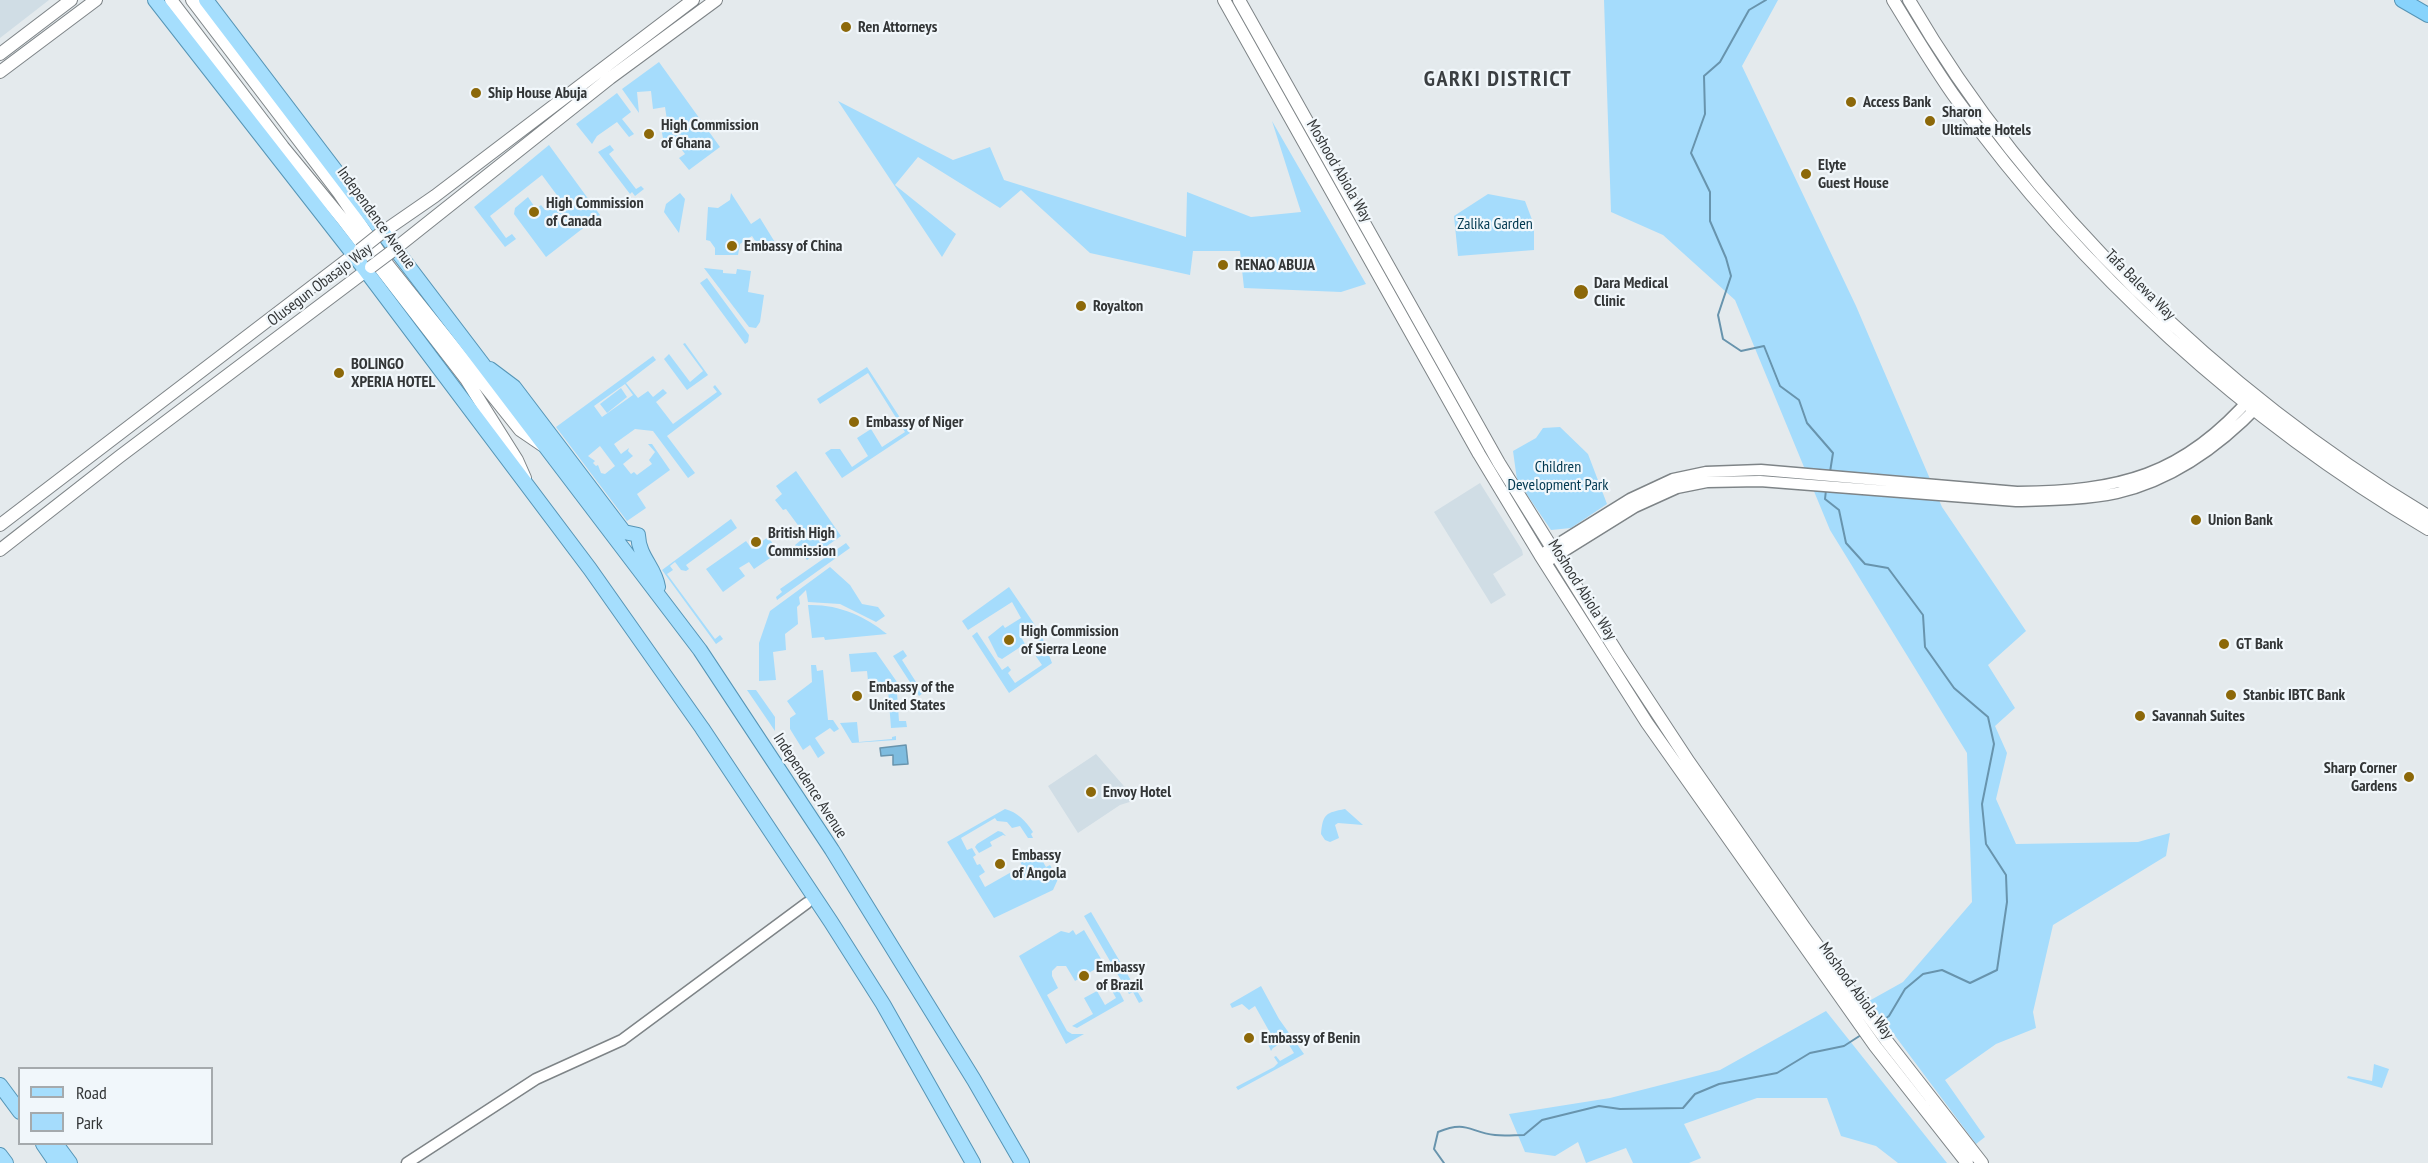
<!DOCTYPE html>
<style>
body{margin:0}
#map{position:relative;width:2428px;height:1163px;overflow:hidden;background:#e4eaed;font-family:"PT Sans Narrow",sans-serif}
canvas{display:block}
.legend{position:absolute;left:18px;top:1067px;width:195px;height:78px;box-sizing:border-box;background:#f1f7fb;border:2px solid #a5aaad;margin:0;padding:8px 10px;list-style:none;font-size:18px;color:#333637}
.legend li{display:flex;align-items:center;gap:12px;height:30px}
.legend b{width:30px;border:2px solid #a5aaad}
</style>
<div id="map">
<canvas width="2428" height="1163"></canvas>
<ul class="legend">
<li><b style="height:8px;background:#a5defd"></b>Road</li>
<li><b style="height:16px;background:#a5dcfc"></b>Park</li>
</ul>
</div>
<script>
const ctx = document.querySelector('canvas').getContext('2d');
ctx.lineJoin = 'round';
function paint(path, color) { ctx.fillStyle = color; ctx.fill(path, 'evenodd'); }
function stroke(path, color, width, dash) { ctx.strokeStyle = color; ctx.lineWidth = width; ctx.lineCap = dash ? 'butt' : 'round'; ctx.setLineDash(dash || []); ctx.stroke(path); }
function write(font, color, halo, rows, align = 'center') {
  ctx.font = font + ' "PT Sans Narrow",sans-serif'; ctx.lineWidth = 4.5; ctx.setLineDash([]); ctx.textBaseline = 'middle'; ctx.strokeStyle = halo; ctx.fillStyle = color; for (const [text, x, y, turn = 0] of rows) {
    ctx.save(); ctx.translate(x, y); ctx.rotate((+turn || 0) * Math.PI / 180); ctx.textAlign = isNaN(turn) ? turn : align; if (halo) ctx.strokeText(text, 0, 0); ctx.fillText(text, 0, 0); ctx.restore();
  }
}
paint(new Path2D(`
 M 0,0 L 49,0 L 0,38 Z
 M 1480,483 L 1522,550 L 1523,555 L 1493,574 L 1506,595 L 1491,604 L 1434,512 Z
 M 1096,754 L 1136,800 L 1120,805 L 1078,833 L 1048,786 Z`), '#d0dde5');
paint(new Path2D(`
 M 1604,0 L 1778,0 L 1742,66 L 1856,306 L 1942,507 L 2026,631 L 1988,665 L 2015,708 L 1995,726 L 2007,753 L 1996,799 L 2016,844 L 2138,842 L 2170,833 L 2166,856 L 2053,925 L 2033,1012 L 2036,1028 L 1996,1044 L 1945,1080 L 1985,1137 L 1976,1144 L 1869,1001 L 1903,982 L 1972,902 L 1967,753 L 1830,530 L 1735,300 L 1663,235 L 1611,212 Z
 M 659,62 L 720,147 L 689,170 L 679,158 L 685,154 L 671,135 L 666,139 L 663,138 L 661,128 L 668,127 L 665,107 L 653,109 L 651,91 L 637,92 L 639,113 L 622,89 Z
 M 617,93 L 631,112 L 622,119 L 634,134 L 629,137 L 617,122 L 597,136 L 592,144 L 576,124 Z
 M 838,101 L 953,160 L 990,147 L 1004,180 L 1186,237 L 1187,192 L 1251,217 L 1301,212 L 1272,121 L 1366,284 L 1341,292 L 1244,288 L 1240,251 L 1193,251 L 1190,275 L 1090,253 L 1021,190 L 1000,208 L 918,157 L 895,185 L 956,234 L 942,257 Z
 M 549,145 L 600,215 L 546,257 L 514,214 L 515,208 L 528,197 L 536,209 L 541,205 L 545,210 L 559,198 L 542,175 L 490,216 L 506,238 L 512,234 L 516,239 L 505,247 L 474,207 Z
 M 610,145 L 614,150 L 609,154 L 636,189 L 641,186 L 644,189 L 635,196 L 632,192 L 630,194 L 598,152 Z
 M 680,193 L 685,199 L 679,233 L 664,212 L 666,204 Z
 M 731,193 L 751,224 L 760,218 L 776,244 L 763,253 L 752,236 L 740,244 L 738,255 L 715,255 L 715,248 L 710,241 L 706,240 L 708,207 L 718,208 L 730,200 Z
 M 1488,194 L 1525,201 L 1534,225 L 1534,250 L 1458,256 L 1454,216 Z
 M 704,268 L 723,270 L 723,273 L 736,274 L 737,269 L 751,271 L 748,292 L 764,295 L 760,322 L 756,328 L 749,327 Z
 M 707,278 L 749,335 L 748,342 L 745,344 L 700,283 Z
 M 685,343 L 708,375 L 687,390 L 664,359 L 669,354 L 690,382 L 703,371 L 683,344 Z
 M 653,356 L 656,360 L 626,383 L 638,398 L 648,391 L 653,397 L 663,389 L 667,393 L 656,402 L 673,424 L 717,392 L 713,387 L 715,385 L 722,394 L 667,436 L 695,473 L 688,478 L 653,431 L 635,429 L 614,444 L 621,454 L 629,448 L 628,451 L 633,456 L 623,464 L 631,474 L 634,472 L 637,475 L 652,464 L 649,460 L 655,452 L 648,444 L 652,444 L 670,470 L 637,494 L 646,508 L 627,521 L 556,427 ZM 625,384 L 633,395 L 602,417 L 594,406 ZM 600,446 L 615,466 L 605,474 L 601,473 L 598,465 L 596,466 L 593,463 L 595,461 L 588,456 Z
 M 867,367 L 910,433 L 842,478 L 825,453 L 831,449 L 840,449 L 852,467 L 868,456 L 857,438 L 871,429 L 882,447 L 905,432 L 868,373 L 820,404 L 817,399 Z
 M 621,388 L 627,397 L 607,413 L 600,404 Z
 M 1560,427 L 1588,454 L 1607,504 L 1571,528 L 1551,530 L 1517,480 L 1513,451 L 1536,438 L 1543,428 Z
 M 796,471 L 841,536 L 807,560 L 795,545 L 806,536 L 786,509 L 783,510 L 775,500 L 782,494 L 776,486 Z
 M 731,519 L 737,528 L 686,565 L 689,569 L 686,571 L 681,570 L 675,562 L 670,566 L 673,570 L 667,574 L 715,639 L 720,635 L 723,639 L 716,644 L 662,570 Z
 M 768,537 L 779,552 L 754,569 L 749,562 L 739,568 L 745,576 L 723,592 L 706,569 L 746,541 L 752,549 Z
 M 846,543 L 850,548 L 777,600 L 776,597 L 782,592 L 780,589 Z
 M 830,567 L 850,585 L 862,604 L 878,607 L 885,616 L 876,622 L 840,604 L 808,602 L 806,590 L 799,597 L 800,604 L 797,607 L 798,624 L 785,634 L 786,650 L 773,652 L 776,680 L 759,681 L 759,643 L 770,611 Z
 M 1009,587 L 1041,634 L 1052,663 L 1009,693 L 972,636 L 977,632 L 1002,670 L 1008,666 L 1011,670 L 1008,673 L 1015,683 L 1042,665 L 1035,655 L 1042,650 L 1035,639 L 1039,636 L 1034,628 L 1021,637 L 1025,644 L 1002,659 L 998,657 L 988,637 L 1003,625 L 1005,628 L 1021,618 L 1012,602 L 968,630 L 962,621 Z
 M 808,605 C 838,604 865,616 887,634 L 825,640 L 824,637 L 812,638 Z
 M 903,650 L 907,656 L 902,660 L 923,693 L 919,696 L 893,656 Z
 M 876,652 L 904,692 L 897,693 L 899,721 L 906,721 L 907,727 L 891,728 L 888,689 L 869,690 L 867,671 L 851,672 L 849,654 Z
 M 811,665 L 816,665 L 817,671 L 823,670 L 828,720 L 833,720 L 839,729 L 834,732 L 830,728 L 815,738 L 825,753 L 818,758 L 810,745 L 803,750 L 790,729 L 790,718 L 796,714 L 787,701 L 812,682 Z
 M 747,690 L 756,690 L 775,717 L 775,731 Z
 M 857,722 L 859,742 L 892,739 L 892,737 L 896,736 L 896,740 L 852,743 L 840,723 Z
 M 1005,809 C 1017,812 1026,821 1033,832 L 1031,834 L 1033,838 L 1028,838 L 1020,826 L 1012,828 L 1007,822 L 997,821 L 995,818 L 961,838 L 967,850 L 972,848 L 976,855 L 973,857 L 977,865 L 980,864 L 985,872 L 979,876 L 985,887 L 1022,866 L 1019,859 L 1021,858 L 1024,863 L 1039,855 L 1046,867 L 1050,865 L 1053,870 L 1056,868 L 1058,879 L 1053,890 L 994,918 L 947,842 Z
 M 1345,809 L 1363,825 L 1338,823 L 1335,825 L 1339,838 L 1330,842 L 1325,840 L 1321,834 C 1323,813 1326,813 1345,809 Z
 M 998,831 L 1002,832 L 1006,836 L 1003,835 L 990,842 L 992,846 L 979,853 L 975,847 L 977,844 Z
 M 1091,912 L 1143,1001 L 1139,1003 L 1133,992 L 1129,994 L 1084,916 Z
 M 1073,930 L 1076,935 L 1084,930 L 1104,964 L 1075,981 L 1066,966 L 1057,966 L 1052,971 L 1052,976 L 1058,988 L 1047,995 L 1067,1031 L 1072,1034 L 1084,1034 L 1066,1044 L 1019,956 L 1061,931 L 1069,933 Z
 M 1112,977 L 1124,1001 L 1077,1028 L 1072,1026 L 1093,1014 L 1084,998 L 1097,991 L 1105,1005 L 1116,998 L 1106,980 Z
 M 1261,986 L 1279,1019 L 1304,1054 L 1238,1090 L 1236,1087 L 1274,1067 L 1278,1063 L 1274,1057 L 1276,1056 L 1280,1061 L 1294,1053 L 1286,1040 L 1273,1048 L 1271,1051 L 1267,1042 L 1273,1038 L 1255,1006 L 1249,1010 L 1242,1004 L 1232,1008 L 1230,1004 Z
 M 1826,1011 L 1947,1163 L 1898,1163 L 1876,1146 L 1841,1136 L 1827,1098 L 1757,1098 L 1684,1124 L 1701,1158 L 1689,1163 L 1633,1163 L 1626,1148 L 1586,1163 L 1578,1142 L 1555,1156 L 1525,1152 L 1509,1114 L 1610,1098 L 1720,1070 Z
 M 2374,1064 L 2389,1069 L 2382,1088 L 2347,1078 L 2348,1076 L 2372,1081 Z`), '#a5dcfc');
const water = new Path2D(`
 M 906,745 L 908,764 L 893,765 L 893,755 L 881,756 L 880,748 Z`);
paint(water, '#7ebcdf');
stroke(water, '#6894ad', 1.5);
stroke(new Path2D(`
 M 1766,0 L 1749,10 L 1720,62 L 1704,76 L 1705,114 L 1691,153 L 1710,192 L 1710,221 L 1726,258 L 1731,276 L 1718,315 L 1723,339 L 1741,351 L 1764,346 L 1780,386 L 1799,400 L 1807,423 L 1833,453 L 1830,472
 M 1826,490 L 1825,499 L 1839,510 L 1846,543 L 1865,564 L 1888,568 L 1923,615 L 1925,647 L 1954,688 L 1988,717 L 1994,744 L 1982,804 L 1986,844 L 2006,875 L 2007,902 L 1997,970 L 1970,983 L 1942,970 L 1923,974 L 1905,989 L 1889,1016 L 1878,1024
 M 1444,1163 L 1434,1149 L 1438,1132 C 1467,1120 1469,1132 1495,1135 C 1504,1136 1515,1135 1524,1135 L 1542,1120 L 1599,1106 L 1620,1109 L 1683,1108 L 1695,1094 L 1719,1084 L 1777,1073 L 1810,1053 L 1844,1046 L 1861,1035`), '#6894ad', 2);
const tertiary = new Path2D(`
 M 1540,555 L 1630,499 L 1673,479 L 1706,472 L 1761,470 L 2017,492 C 2119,491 2183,476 2252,396
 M 1545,563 L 1635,507 L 1677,488 L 1707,482 L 1760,481 L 2016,501 C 2049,500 2084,500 2117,493 C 2173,480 2221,445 2260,404
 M 407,1163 L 536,1079 L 622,1040 L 807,903`);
const secondary = new Path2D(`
 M 171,0 L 283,147 L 344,221 L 466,379 L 517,460 L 525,478
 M 192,0 L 339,193 L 388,265 L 520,430 L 542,445
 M 1224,0 L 1479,454 L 1540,555 L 1647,723 L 1875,1046 L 1967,1163
 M 1239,0 L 1499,463 L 1618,654 L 1689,762 L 1804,927 L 1886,1040 L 1982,1163
 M 1893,0 C 1914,34 1934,68 1957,100 C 2081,272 2245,421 2428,529
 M 1909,0 C 2029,207 2222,393 2428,516
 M 0,54 L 71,0
 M 0,72 L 96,0
 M 380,234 L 435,196 L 693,0
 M 391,252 L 610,78 L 716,0
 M 0,525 L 360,250
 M 0,550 L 119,457 L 371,267`);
const primary = new Path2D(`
 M 155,0 L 354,255 L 590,569 L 702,728 L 831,922 L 883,1004 L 973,1163
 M 206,0 L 700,650 L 832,850 L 974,1080 L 1022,1163
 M 490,369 L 514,387 L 624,532 L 638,535 C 639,558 655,567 658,587
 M 0,1085 L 20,1112
 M 43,1144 L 56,1163
 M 56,1144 L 70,1163
 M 0,1155 L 6,1163`);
const trunk = new Path2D(`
 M 2402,0 L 2428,15`);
stroke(tertiary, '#7e8487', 13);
stroke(secondary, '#7e8487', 14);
stroke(primary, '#5695b6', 16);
stroke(trunk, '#5695b6', 16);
stroke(tertiary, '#fff', 10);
stroke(secondary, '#fff', 12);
stroke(primary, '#a5defd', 14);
stroke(trunk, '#87d3fc', 14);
const secondaryBridge = new Path2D(`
 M 360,250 L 380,234
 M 371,267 L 391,252`);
stroke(secondaryBridge, '#7e8487', 14, []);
stroke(secondaryBridge, '#fff', 12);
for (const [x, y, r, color] of [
 [846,27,6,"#8c6809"],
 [476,93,6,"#8c6809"],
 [1851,102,6,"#8c6809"],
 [1930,121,6,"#8c6809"],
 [649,134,6,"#8c6809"],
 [1806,174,6,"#8c6809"],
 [534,212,6,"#8c6809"],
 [732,246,6,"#8c6809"],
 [1223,265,6,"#8c6809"],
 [1581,292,8,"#8c6809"],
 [1081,306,6,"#8c6809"],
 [339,373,6,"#8c6809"],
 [854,422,6,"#8c6809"],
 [2196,520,6,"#8c6809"],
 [756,542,6,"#8c6809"],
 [1009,640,6,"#8c6809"],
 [2224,644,6,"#8c6809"],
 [2231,695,6,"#8c6809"],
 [857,696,6,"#8c6809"],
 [2140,716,6,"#8c6809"],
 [2409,777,6,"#8c6809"],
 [1091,792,6,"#8c6809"],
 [1000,864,6,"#8c6809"],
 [1084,976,6,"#8c6809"],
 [1249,1038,6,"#8c6809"]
]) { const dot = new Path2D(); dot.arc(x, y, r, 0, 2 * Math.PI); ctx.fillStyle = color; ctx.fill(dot); stroke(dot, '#f1f7fb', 2); }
write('bold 16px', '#333637', '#f1f7fb', [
 ["Ren Attorneys",858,27],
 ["Ship House Abuja",488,93],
 ["Access Bank",1863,102],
 ["Sharon",1942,112],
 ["Ultimate Hotels",1942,130],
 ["High Commission",661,125],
 ["of Ghana",661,143],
 ["Elyte",1818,165],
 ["Guest House",1818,183],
 ["High Commission",546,203],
 ["of Canada",546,221],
 ["Embassy of China",744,246],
 ["RENAO ABUJA",1235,265],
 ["Dara Medical",1594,283],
 ["Clinic",1594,301],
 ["Royalton",1093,306],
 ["BOLINGO",351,364],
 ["XPERIA HOTEL",351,382],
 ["Embassy of Niger",866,422],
 ["Union Bank",2208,520],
 ["British High",768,533],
 ["Commission",768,551],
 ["High Commission",1021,631],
 ["of Sierra Leone",1021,649],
 ["GT Bank",2236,644],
 ["Embassy of the",869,687],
 ["United States",869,705],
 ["Stanbic IBTC Bank",2243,695],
 ["Savannah Suites",2152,716],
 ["Sharp Corner",2397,768,"right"],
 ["Gardens",2397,786,"right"],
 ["Envoy Hotel",1103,792],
 ["Embassy",1012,855],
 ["of Angola",1012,873],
 ["Embassy",1096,967],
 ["of Brazil",1096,985],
 ["Embassy of Benin",1261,1038]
], 'left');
write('16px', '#333637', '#f1f7fb', [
 ["Moshood Abiola Way",1339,171,60],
 ["Independence Avenue",376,218,54],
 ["Olusegun Obasajo Way",320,285,-37],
 ["Tafa Balewa Way",2140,285,45],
 ["Moshood Abiola Way",1582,590,58],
 ["Independence Avenue",810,786,57],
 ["Moshood Abiola Way",1856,991,54]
]);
write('16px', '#023951', '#f1f7fb', [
 ["Zalika Garden",1495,224],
 ["Children",1558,467],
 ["Development Park",1558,485]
]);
ctx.letterSpacing = '1.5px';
write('bold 22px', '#3b3f42', '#f1f7fb', [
 ["GARKI DISTRICT",1498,80]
]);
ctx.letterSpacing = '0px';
</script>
